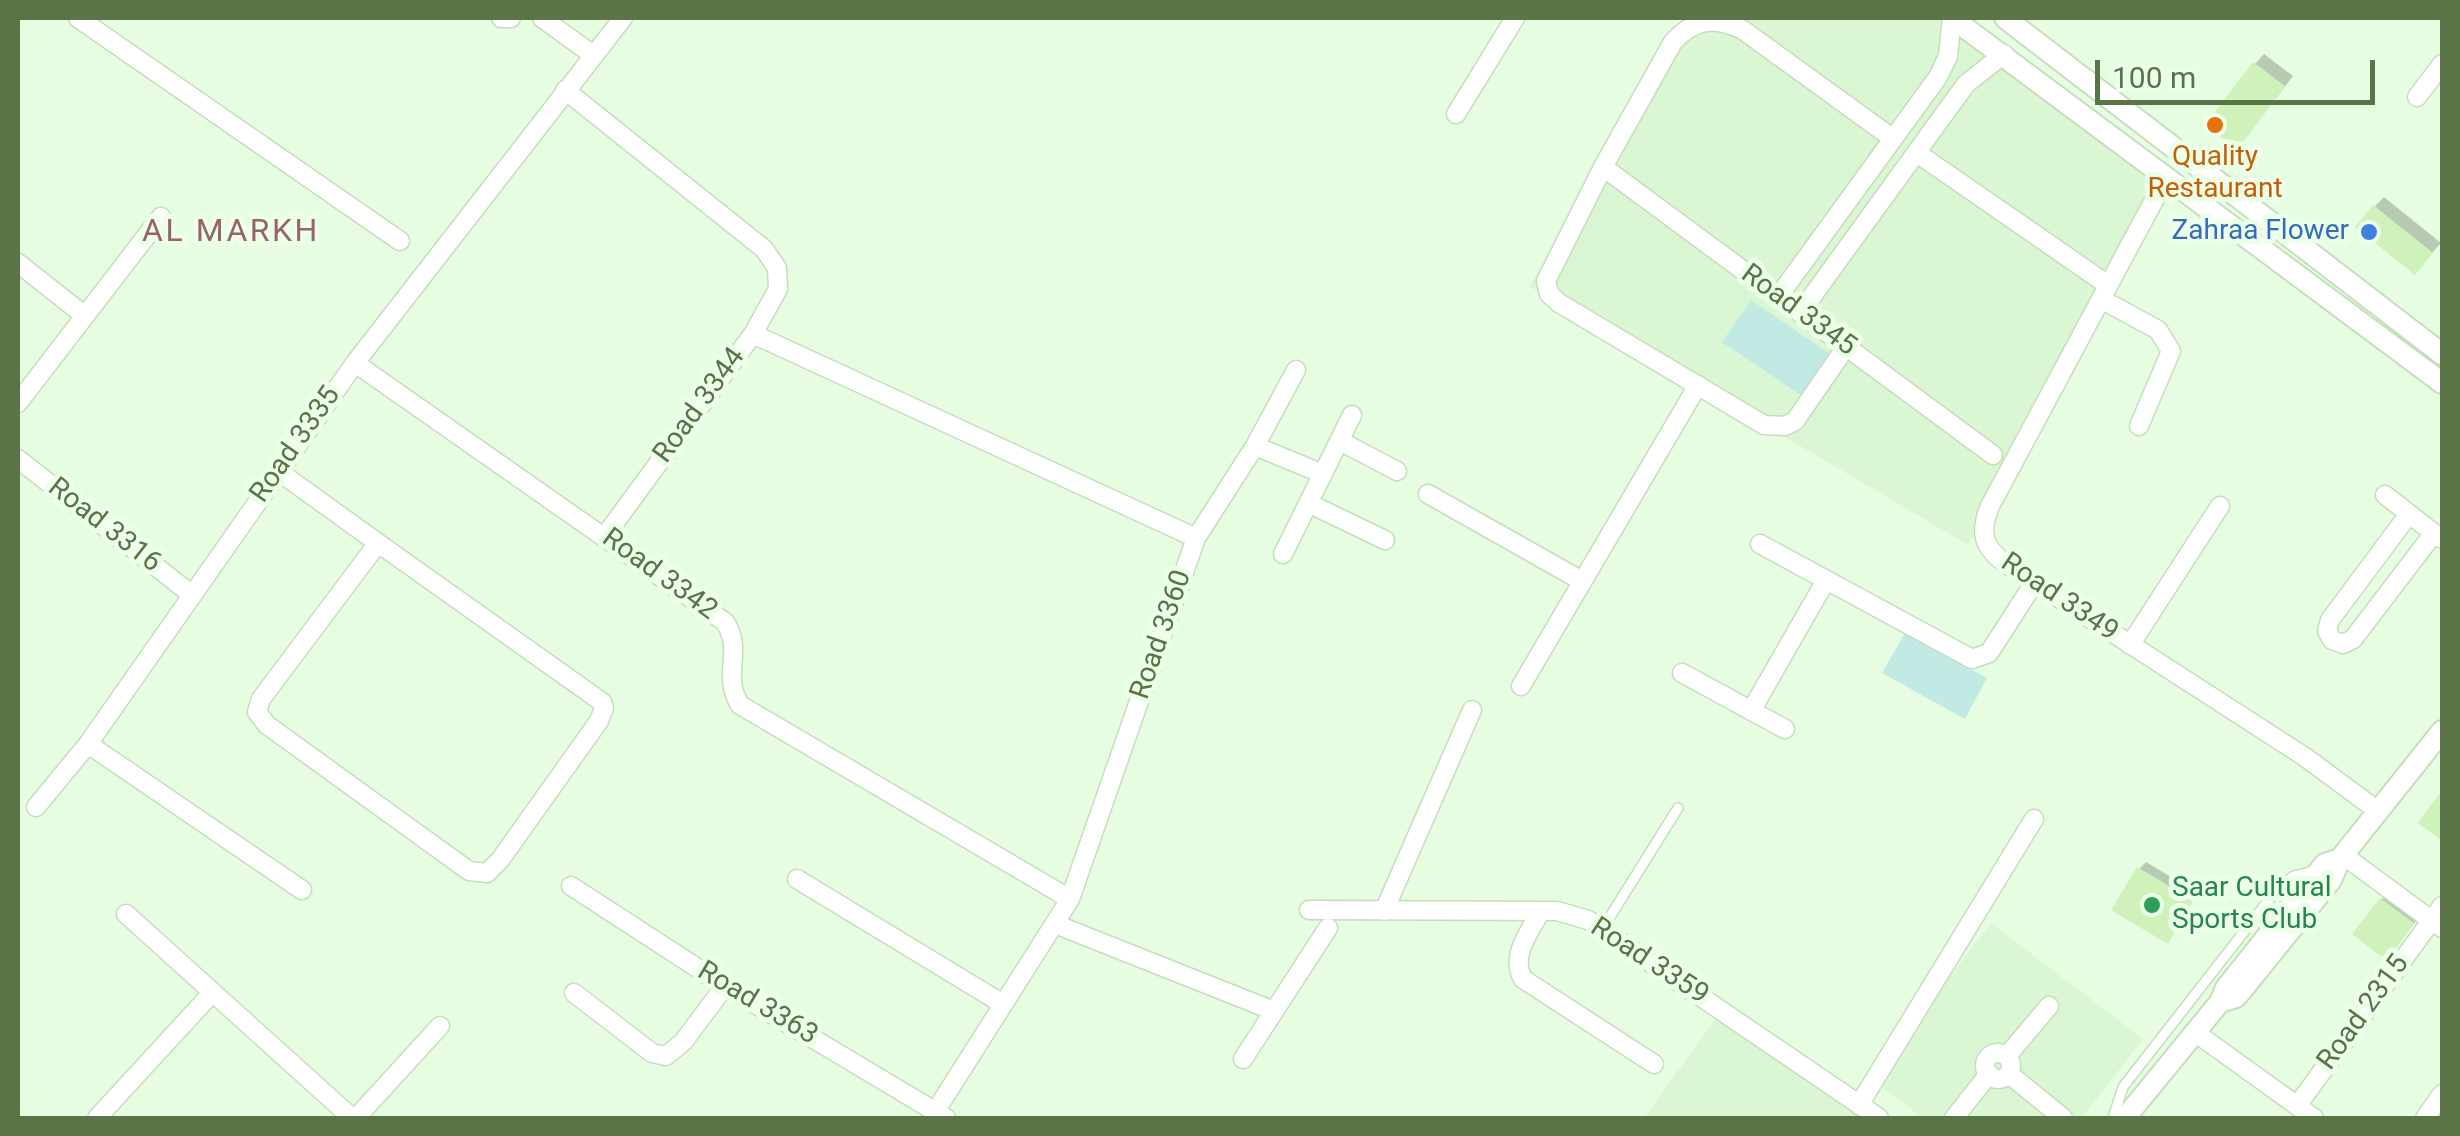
<!DOCTYPE html>
<style>
body{margin:0}
#map{position:relative;width:2460px;height:1136px;overflow:hidden;background:#e6fde2;font-family:Roboto,sans-serif}
canvas{display:block}
.frame{position:absolute;inset:0;border:20px solid #5a7448;pointer-events:none}
.scale{position:absolute;left:2095px;top:60px;width:280px;height:45px;box-sizing:border-box;border:5px solid #5a7448;border-top:0;padding-left:12px;font-size:30px;line-height:35px;white-space:nowrap;color:#5a7448;-webkit-text-stroke:8px #ecffe9;paint-order:stroke}
</style>
<div id="map">
<canvas width="2460" height="1136"></canvas>
<div class="frame"></div>
<div class="scale">100 m</div>
</div>
<script>
const ctx = document.querySelector('canvas').getContext('2d');
ctx.lineJoin = 'round';
function paint(path, color) { ctx.fillStyle = color; ctx.fill(path, 'evenodd'); }
function stroke(path, color, width, dash) { ctx.strokeStyle = color; ctx.lineWidth = width; ctx.lineCap = dash ? 'butt' : 'round'; ctx.setLineDash(dash || []); ctx.stroke(path); }
function write(font, color, halo, rows, align = 'center') {
  ctx.font = font + ' Roboto,sans-serif'; ctx.lineWidth = 10; ctx.setLineDash([]); ctx.textBaseline = 'middle'; ctx.strokeStyle = halo; ctx.fillStyle = color; for (const [text, x, y, turn = 0] of rows) {
    ctx.save(); ctx.translate(x, y); ctx.rotate((+turn || 0) * Math.PI / 180); ctx.textAlign = isNaN(turn) ? turn : align; if (halo) ctx.strokeText(text, 0, 0); ctx.fillText(text, 0, 0); ctx.restore();
  }
}
paint(new Path2D(`
 M 1692,18 L 1941,18 L 2160,174 L 1968,545 L 1529,286 Z
 M 1991,923 L 2143,1039 L 2082,1118 L 1923,1118 L 1871,1079 Z
 M 1717,1017 L 1861,1118 L 1644,1118 Z`), '#daf6d3');
paint(new Path2D(`
 M 1751,300 L 1830,354 L 1802,396 L 1722,342 Z
 M 1905,633 L 1987,678 L 1965,719 L 1882,673 Z`), '#c0eae3');
paint(new Path2D(`
 M 2264,54 L 2293,76 L 2247,136 L 2255,64 Z
 M 2384,197 L 2441,243 L 2424,262 L 2374,207 Z
 M 2146,862 L 2198,893 L 2167,940 L 2139,869 Z
 M 2396,885 L 2427,908 L 2386,958 L 2382,899 Z`), '#0003');
paint(new Path2D(`
 M 2253,62 L 2285,86 L 2238,149 L 2205,125 Z
 M 2373,205 L 2433,253 L 2415,275 L 2355,227 Z
 M 2442,790 L 2442,841 L 2418,823 Z
 M 2137,867 L 2193,900 L 2168,944 L 2111,910 Z
 M 2380,898 L 2414,923 L 2387,961 L 2352,934 Z`), '#cef2b9');
const service = new Path2D(`
 M 1603,928 L 1678,808
 M 2113,1118 L 2123,1087 L 2279,887 L 2294,876 L 2318,870`);
const minor = new Path2D(`
 M 78,18 L 400,241
 M 501,18 L 511,18
 M 542,18 L 593,55
 M 565,90 L 764,249 L 777,268 L 778,289 L 753,334 L 605,536
 M 2417,97 L 2442,64
 M 1456,114 L 1515,18
 M 1917,153 L 2108,285
 M 1603,167 L 1993,455
 M 2166,178 L 1990,506 C 1979,533 1983,547 2006,564 L 2305,757 L 2378,811
 M 18,263 L 85,316
 M 1778,297 L 1938,77 L 1948,56 L 1952,18
 M 2101,299 L 2158,330 L 2171,351 L 2139,426
 M 1800,313 L 1966,84 L 2004,54
 M 753,334 L 1196,538
 M 1846,347 L 1795,421 L 1785,426 L 1764,425 L 1559,303 L 1549,294 L 1546,281 L 1603,167 L 1673,42 C 1694,19 1714,16 1743,30 L 1892,138
 M 355,363 L 725,622 C 744,651 721,675 740,705 L 1070,899
 M 18,403 L 161,217
 M 1340,441 L 1397,471
 M 1255,446 L 1323,474
 M 18,459 L 191,594
 M 278,471 L 378,543
 M 1428,494 L 1582,581
 M 2385,495 L 2440,538
 M 1308,503 L 1385,540
 M 2409,514 L 2330,620 L 2327,631 L 2332,640 L 2343,644 L 2353,639 L 2434,533
 M 378,543 L 602,702 L 604,708 L 599,721 L 500,860 L 487,873 L 469,871 L 267,725 L 257,712 L 261,699 Z
 M 1760,544 L 1972,659 L 1989,653 L 2034,583
 M 1283,554 L 1352,415
 M 2130,645 L 2220,506
 M 1682,673 L 1785,729
 M 1521,686 L 1698,385
 M 1751,711 L 1825,582
 M 88,744 L 302,890
 M 36,807 L 88,744 L 355,363 L 623,18
 M 2343,855 L 2442,928
 M 797,879 L 1003,1004
 M 571,886 L 725,986 L 946,1118
 M 1309,910 L 1557,911 L 1588,920 L 1879,1118
 M 1384,911 L 1472,710
 M 1540,912 C 1529,933 1510,956 1523,979 L 1654,1064
 M 126,914 L 352,1118
 M 1055,924 L 1274,1011
 M 574,993 L 652,1053 L 666,1056 L 683,1042 L 725,986
 M 2196,1033 L 2314,1118
 M1985 1066a13 13 0 1 1 26 0a13 13 0 1 1-26 0Z
 M 2007,1056 L 2049,1006
 M 1243,1059 L 1328,928
 M 2009,1074 L 2063,1118
 M 1859,1105 L 2034,819
 M 2297,1106 L 2442,906
 M 935,1112 L 1070,899 L 1196,538 L 1255,446 L 1296,370
 M 97,1118 L 212,993
 M 356,1118 L 440,1026
 M 1954,1118 L 1989,1074
 M 2425,1118 L 2442,1094`);
const tertiary = new Path2D(`
 M 1952,18 L 2442,383
 M 2005,18 L 2442,354
 M 2220,1002 L 2236,997 L 2242,990 L 2331,880 L 2340,859 L 2442,731
 M 2125,1118 L 2220,1002 L 2226,988 L 2320,870 L 2325,864 L 2340,859`);
stroke(service, '#c5debb', 12);
stroke(minor, '#c5debb', 21);
stroke(tertiary, '#c5debb', 24);
stroke(service, '#fff', 9);
stroke(minor, '#fff', 18);
stroke(tertiary, '#fff', 20);
for (const [x, y, r, color] of [
 [2215,125,10,"#e8710a"],
 [2369,232,10,"#3f7fe0"],
 [2152,905,10,"#2e9e5b"]
]) { const dot = new Path2D(); dot.arc(x, y, r, 0, 2 * Math.PI); ctx.fillStyle = color; ctx.fill(dot); stroke(dot, '#ecffe9', 4); }
write('28px', '#c56008', '#ecffe9', [
 ["Quality",2215,158],
 ["Restaurant",2215,190]
]);
write('28px', '#366cbe', '#ecffe9', [
 ["Zahraa Flower",2349,232]
], 'right');
write('28px', '#5a7448', '#ecffe9', [
 ["Road 3345",1798,311,36],
 ["Road 3344",700,406,-54],
 ["Road 3335",296,445,-55],
 ["Road 3316",104,526,38],
 ["Road 3342",659,575,36],
 ["Road 3349",2059,598,34],
 ["Road 3360",1162,635,-71],
 ["Road 3359",1649,962,33],
 ["Road 3363",757,1004,31],
 ["Road 2315",2364,1013,-54]
]);
write('28px', '#27864d', '#ecffe9', [
 ["Saar Cultural",2172,889],
 ["Sports Club",2172,921]
], 'left');
ctx.letterSpacing = '2.5px';
write('32px', '#986369', '#ecffe9', [
 ["AL MARKH",231,233]
]);
ctx.letterSpacing = '0px';
</script>
